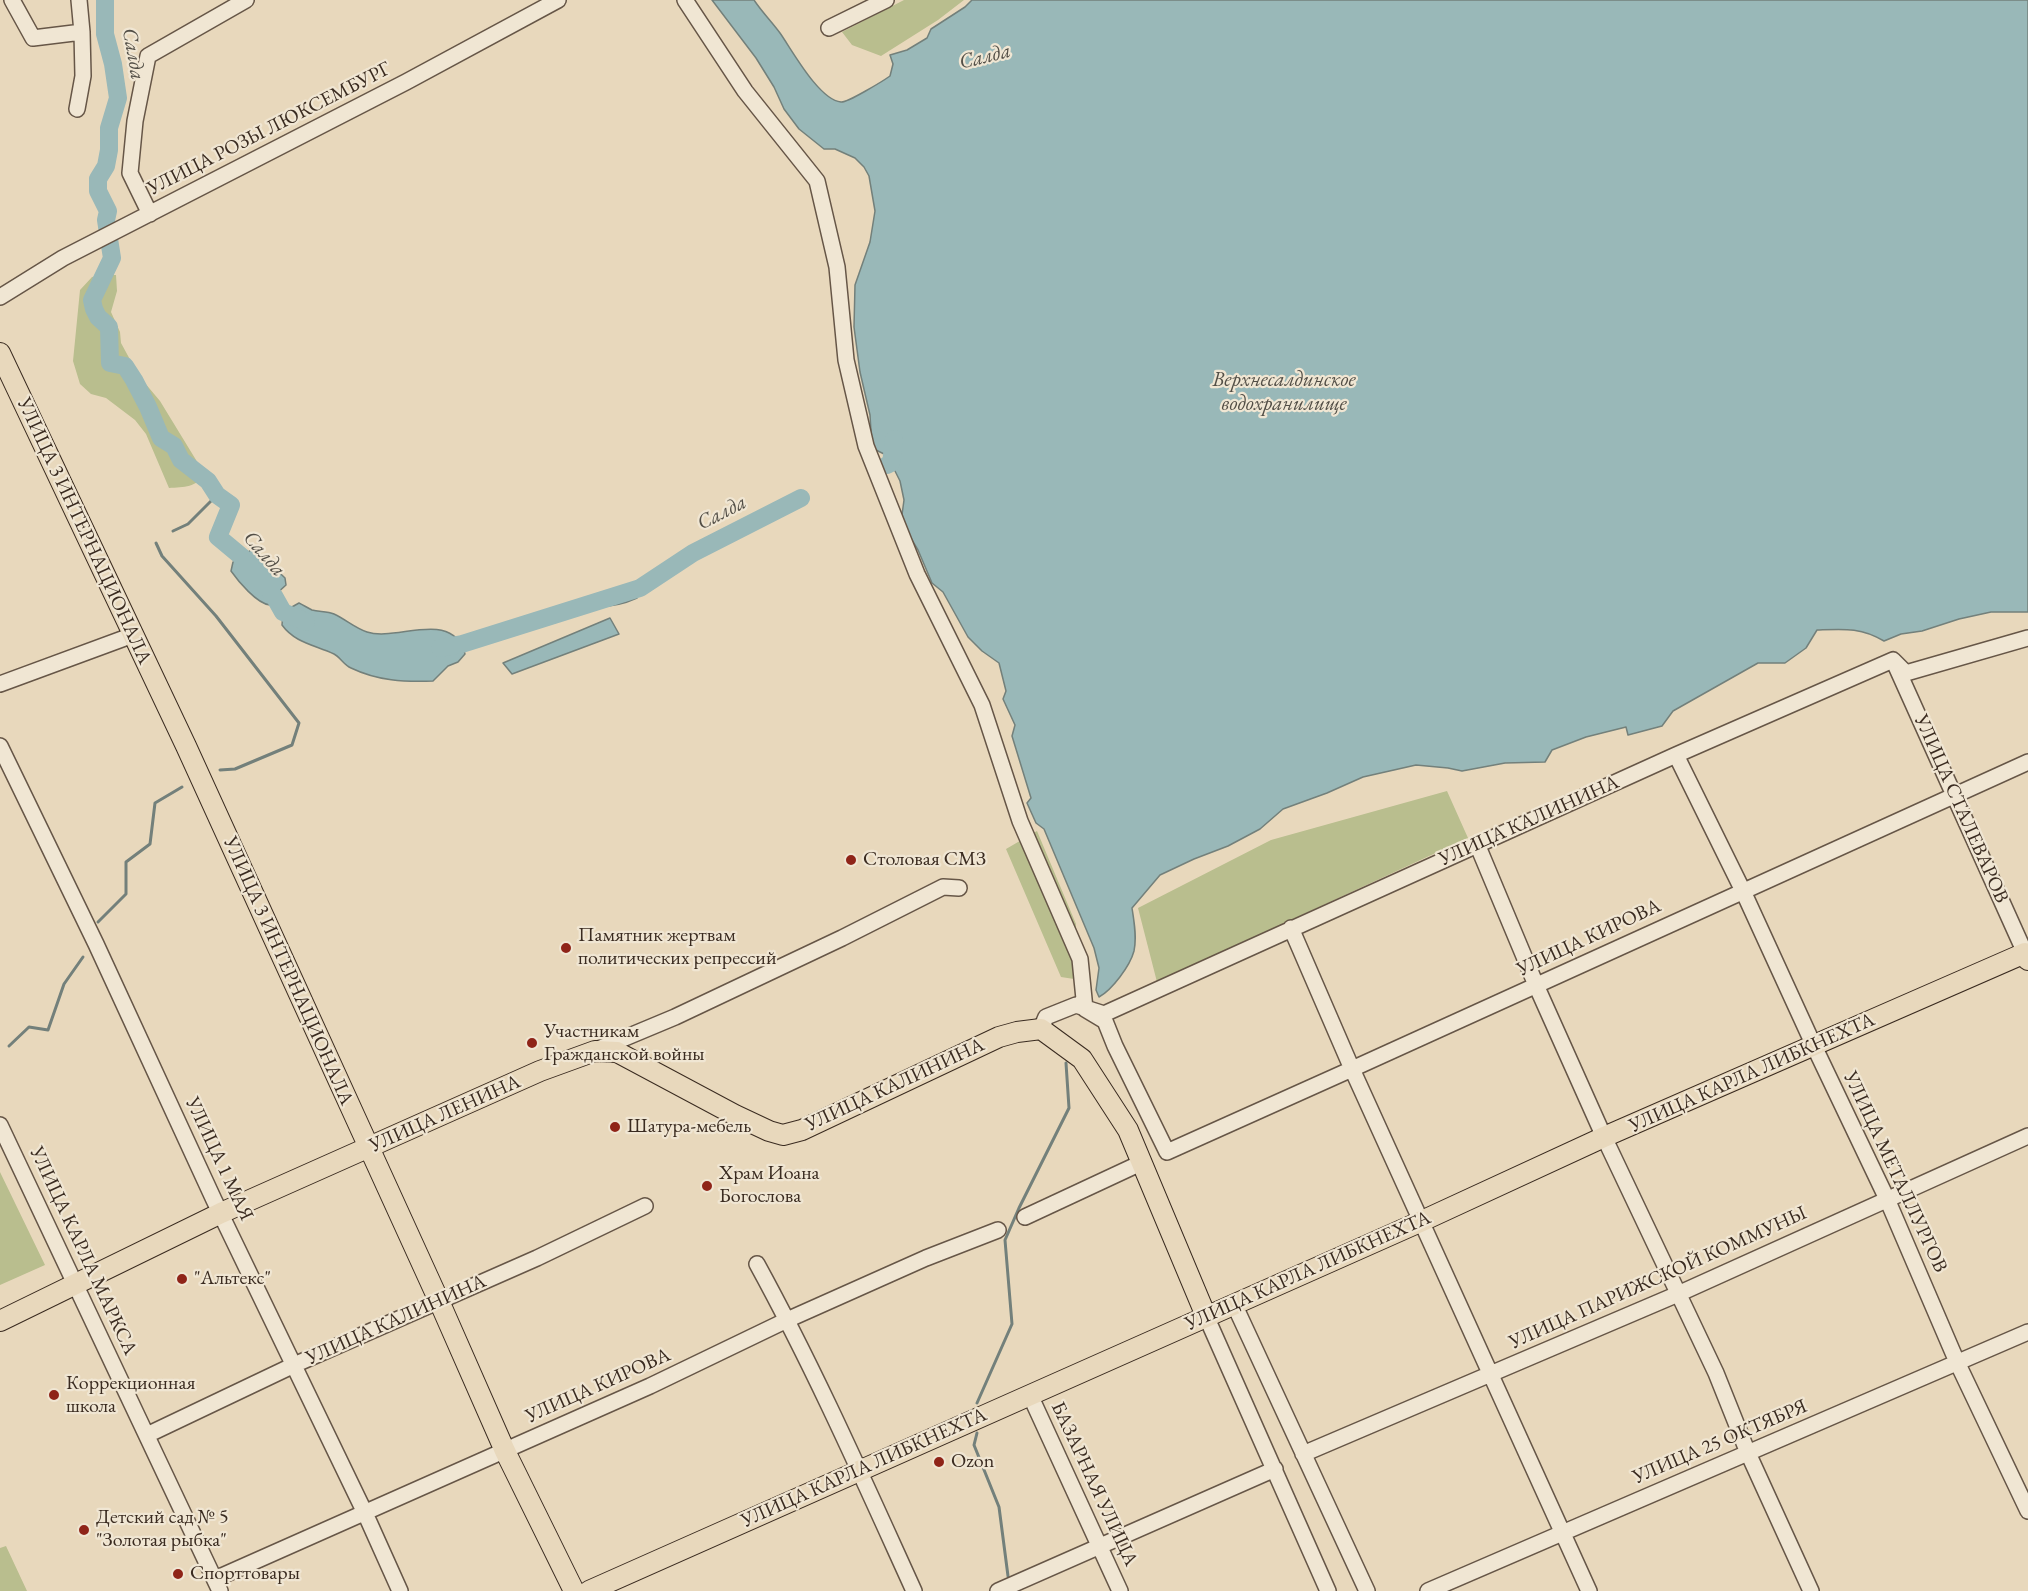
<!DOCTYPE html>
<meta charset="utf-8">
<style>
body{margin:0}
canvas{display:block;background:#e8d8bc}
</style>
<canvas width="2028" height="1591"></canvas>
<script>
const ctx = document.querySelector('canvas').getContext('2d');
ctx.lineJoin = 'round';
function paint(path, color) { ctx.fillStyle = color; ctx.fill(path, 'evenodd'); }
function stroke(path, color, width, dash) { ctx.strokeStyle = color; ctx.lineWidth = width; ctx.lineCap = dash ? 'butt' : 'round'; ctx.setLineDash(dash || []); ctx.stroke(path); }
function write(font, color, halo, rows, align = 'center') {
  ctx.font = font + ' "EB Garamond",serif'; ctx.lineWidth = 4.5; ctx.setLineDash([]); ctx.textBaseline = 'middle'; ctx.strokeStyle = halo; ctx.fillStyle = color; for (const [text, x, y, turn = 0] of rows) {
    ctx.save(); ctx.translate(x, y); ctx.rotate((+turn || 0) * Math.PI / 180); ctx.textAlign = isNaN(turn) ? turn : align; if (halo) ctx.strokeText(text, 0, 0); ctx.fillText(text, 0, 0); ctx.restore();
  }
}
paint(new Path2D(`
 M 904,0 L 964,0 L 938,20 L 881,56 L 852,45 L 842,32 Z
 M 103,275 L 116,275 L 117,291 L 111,312 L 120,332 L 121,343 L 139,376 L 160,401 L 204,473 C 197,488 184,487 169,488 L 146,434 L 135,420 L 106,398 L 91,394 L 80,384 L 73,361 L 80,290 L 92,277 Z
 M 1447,791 L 1468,838 L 1157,982 L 1138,908 L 1271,840 Z
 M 1037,831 L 1076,924 L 1074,979 L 1061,977 L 1006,849 Z
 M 0,1172 L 45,1265 L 0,1285 Z
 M 6,1546 L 27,1591 L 0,1591 L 0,1548 Z`), '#b9be8e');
const water = new Path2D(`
 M 712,0 L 754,0 C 762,12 772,22 780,33 C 792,50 819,100 841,102 C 847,103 883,81 890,76 L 893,64 L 890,55 L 907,50 L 927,38 L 931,29 L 965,7 L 972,0 L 2028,0 L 2028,612 L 1991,612 L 1959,619 L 1922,631 L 1901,634 L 1884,641 C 1861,627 1843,629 1817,630 L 1806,648 L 1785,663 L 1758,663 L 1673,711 L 1662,726 L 1628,735 L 1626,727 L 1586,737 L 1552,750 L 1545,762 L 1505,763 L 1462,771 L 1448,768 L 1416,765 L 1363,777 L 1327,793 L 1283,809 L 1260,829 L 1228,846 L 1194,859 L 1160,875 L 1132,908 C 1134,921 1137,937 1134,951 C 1130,966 1112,990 1099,997 L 1096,990 L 1099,968 L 1094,948 L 1044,829 L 1036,823 L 1027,803 L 1031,798 L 1012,736 L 1015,725 L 1003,699 L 1006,691 L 999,663 L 982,651 L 968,637 L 943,592 L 932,583 L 918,550 L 901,522 L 904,500 L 900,481 L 891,463 L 884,454 L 872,448 L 870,415 L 860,372 L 854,327 L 855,285 L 870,242 L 875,211 L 869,176 L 864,167 L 855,158 L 835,149 L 824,149 L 799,129 L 784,109 L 774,87 L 756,58 Z
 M 254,548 L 285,578 L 286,585 L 274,596 L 270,605 C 257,604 238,581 231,571 L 233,562 Z
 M 630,585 L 636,585 L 640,588 L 637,598 C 620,606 602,608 583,606 L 591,598 Z
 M 299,603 C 303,605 308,608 312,610 C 319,612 327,611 334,614 C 345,619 355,628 367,632 C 397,642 452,608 465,654 L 458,662 L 448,666 L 433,681 C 404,682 378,681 351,668 C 344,665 340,657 334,654 C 315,645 295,643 282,625 L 283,612 Z
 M 610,618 L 619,634 L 512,674 L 503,663 Z`);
paint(water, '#99b8b8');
stroke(water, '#73807b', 1.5);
stroke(new Path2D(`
 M 173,531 L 188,524 L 217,495
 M 156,543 L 162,556 L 216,616 L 299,723 L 292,745 L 235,769 L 220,770
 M 98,922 L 126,894 L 126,862 L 150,844 L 155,803 L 182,787
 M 9,1046 L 29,1027 L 48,1030 L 64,984 L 83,957
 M 977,1403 L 1012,1324 L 1005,1240 L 1019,1208 L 1069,1108 L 1066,1063
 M 977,1433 L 974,1445 L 999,1507 L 1008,1576`), '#73807b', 3);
stroke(new Path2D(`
 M 105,0 L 105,34 L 113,64 L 118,98 L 109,128 L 109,150 L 106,166 L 98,179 L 98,191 L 108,211 L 106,220 L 112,258 L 92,300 L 94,309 L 98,317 L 109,327 L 110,363 L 125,366 L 134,380 L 148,407 L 161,438 L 174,446 L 181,460 L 208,481 L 217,495 L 231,505 L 218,537 L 242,557 L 274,596 L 283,612 L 306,622
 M 887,465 L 891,463 L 894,439
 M 440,648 L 462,644 L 640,588 L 693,553 L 801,498`), '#99b8b8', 18);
const minor = new Path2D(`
 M 12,0 L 33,38 L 82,32
 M 685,0 L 745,91 L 817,181 L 837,267 L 846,360 L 866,446 L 917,574 L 982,705 L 1020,821 L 1080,959 L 1085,1009 L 1105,1021 L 1115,1046 L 1167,1152 L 1352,1069 L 2028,762
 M 829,28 L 886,0
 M 77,109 L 83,76 L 82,32 L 79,0
 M 150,214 L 130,173 L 135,121 L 148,56 L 246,0
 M 0,297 L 63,258 L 406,82 L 558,0
 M 1895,664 L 2025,953 L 2028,952
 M 0,684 L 133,635
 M 0,746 L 96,944 L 214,1200 L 365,1513 L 400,1591
 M 1676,755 L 1743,891 L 1814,1046 L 1887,1199 L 1957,1362 L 2028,1511
 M 1477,844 L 1536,985 L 1604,1137 L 1716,1373 L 1748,1453 L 1811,1591
 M 1291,928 L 1352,1069 L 1589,1591
 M 1041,1029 L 1046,1017 L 1076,1005 L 1104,1014 L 1676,755 L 1893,660 L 1906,673 L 2028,638
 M 596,1050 L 675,1017 L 842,938 L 943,887 L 959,888
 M 0,1125 L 220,1591
 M 1025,1217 L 1143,1162
 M 757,1264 C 815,1370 864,1481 914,1591
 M 1234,1304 L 1367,1591
 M 1206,1316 L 1328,1591
 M 1030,1395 L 1120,1591
 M 147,1435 L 294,1365 L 537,1258 L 645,1206
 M 1303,1454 L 1678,1294 L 2028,1136
 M 215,1579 L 650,1386 L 787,1320 L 926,1258 L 998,1230
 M 998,1591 L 1275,1469
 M 1428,1591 L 2028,1332`);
const major = new Path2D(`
 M 0,353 L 186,746 L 439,1301 L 505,1451 L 574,1591
 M 0,1321 L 221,1213 L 540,1071 L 595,1051 L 617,1052 L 735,1115 L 769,1131 L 783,1135 L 802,1130 L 999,1037 L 1017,1032 L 1041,1029 L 1082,1059 L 1128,1130 L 1206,1316
 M 589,1591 L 1422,1221 L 1604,1137 L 2025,953 L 2028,960`);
stroke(minor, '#665647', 18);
stroke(major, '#3a2b20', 22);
stroke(minor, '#f0e6d3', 15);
stroke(major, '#e8d8bc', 20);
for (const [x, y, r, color] of [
 [851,860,6,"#8f2418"],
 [566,948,6,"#8f2418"],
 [532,1043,6,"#8f2418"],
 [615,1127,6,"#8f2418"],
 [707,1186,6,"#8f2418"],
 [182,1279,6,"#8f2418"],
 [54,1395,6,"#8f2418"],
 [939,1462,6,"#8f2418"],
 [84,1530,6,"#8f2418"],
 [178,1574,6,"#8f2418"]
]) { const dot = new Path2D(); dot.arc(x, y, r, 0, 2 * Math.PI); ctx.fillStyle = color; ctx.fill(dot); stroke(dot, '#f0e6d3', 2); }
write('20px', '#3a2b20', '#f0e6d3', [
 ["УЛИЦА РОЗЫ ЛЮКСЕМБУРГ",269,129,-27],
 ["УЛИЦА 3 ИНТЕРНАЦИОНАЛА",84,531,65],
 ["УЛИЦА СТАЛЕВАРОВ",1961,809,66],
 ["УЛИЦА КАЛИНИНА",1529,821,-24],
 ["УЛИЦА КИРОВА",1589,938,-25],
 ["УЛИЦА 3 ИНТЕРНАЦИОНАЛА",288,971,66],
 ["УЛИЦА КАРЛА ЛИБКНЕХТА",1752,1073,-24],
 ["УЛИЦА КАЛИНИНА",895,1085,-25],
 ["УЛИЦА ЛЕНИНА",445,1114,-24],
 ["УЛИЦА 1 МАЯ",219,1159,65],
 ["УЛИЦА МЕТАЛЛУРГОВ",1895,1172,65],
 ["УЛИЦА КАРЛА МАРКСА",83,1251,65],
 ["УЛИЦА КАРЛА ЛИБКНЕХТА",1308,1271,-24],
 ["УЛИЦА ПАРИЖСКОЙ КОММУНЫ",1658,1278,-24],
 ["УЛИЦА КАЛИНИНА",396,1320,-24],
 ["УЛИЦА КИРОВА",598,1386,-24],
 ["УЛИЦА 25 ОКТЯБРЯ",1720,1442,-23],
 ["УЛИЦА КАРЛА ЛИБКНЕХТА",864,1468,-24],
 ["БАЗАРНАЯ УЛИЦА",1094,1484,65]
]);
write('20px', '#3a2b20', '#f0e6d3', [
 ["Столовая СМЗ",863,860],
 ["Памятник жертвам",578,936],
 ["политических репрессий",578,959],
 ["Участникам",544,1032],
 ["Гражданской войны",544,1055],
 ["Шатура-мебель",627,1127],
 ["Храм Иоана",719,1174],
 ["Богослова",719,1197],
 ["\"Альтекс\"",194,1279],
 ["Коррекционная",66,1384],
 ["школа",66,1407],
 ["Ozon",951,1462],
 ["Детский сад № 5",96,1518],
 ["\"Золотая рыбка\"",96,1541],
 ["Спорттовары",190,1574]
], 'left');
write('italic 21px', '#524e46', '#f0e6d3', [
 ["Салда",133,54,80],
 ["Салда",985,57,-14],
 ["Верхнесалдинское",1284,380],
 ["водохранилище",1284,404],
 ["Салда",722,513,-27],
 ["Салда",264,554,49]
]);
</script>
